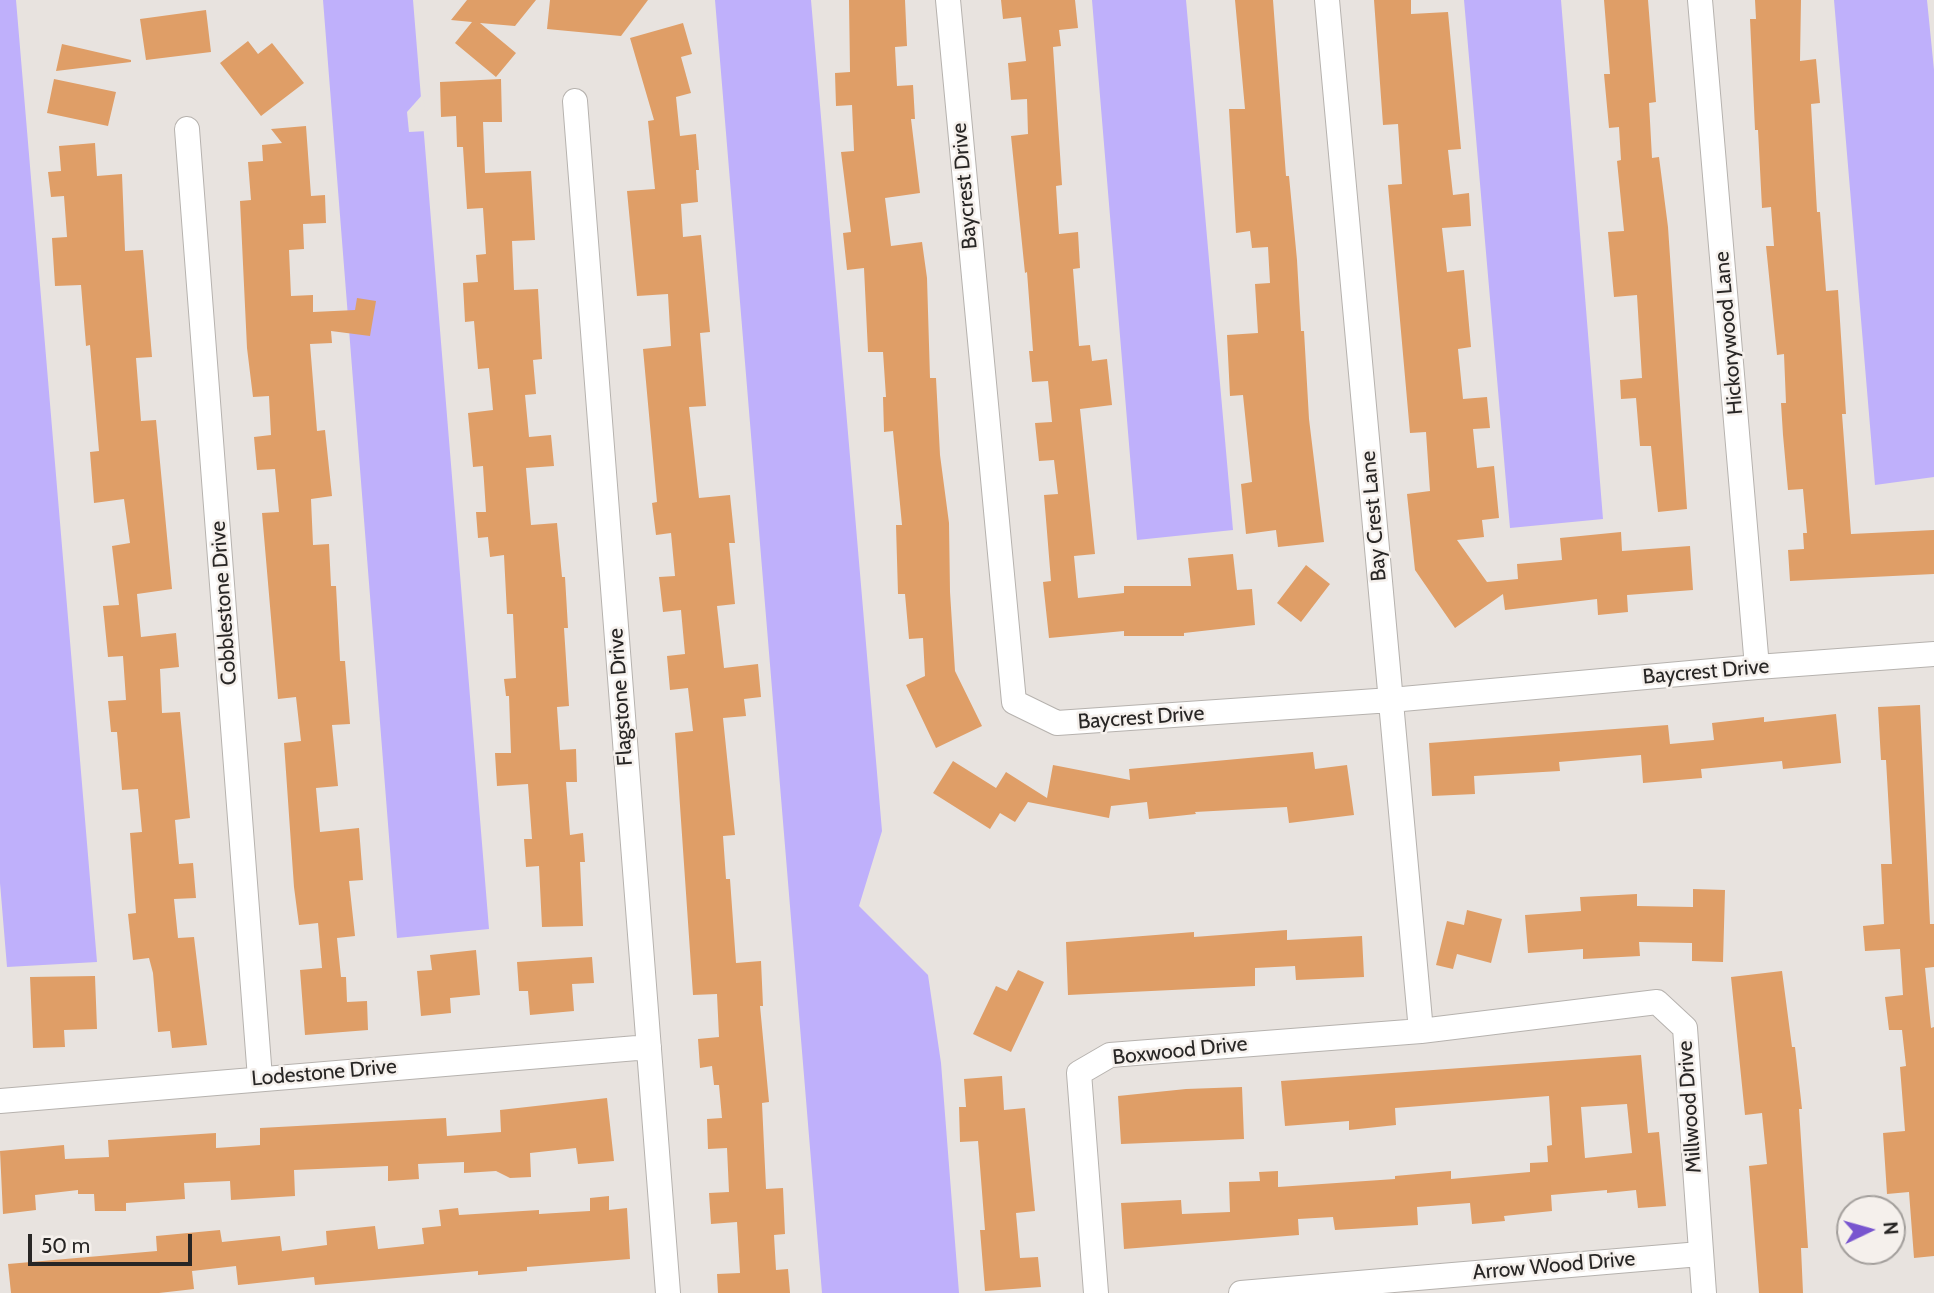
<!DOCTYPE html>
<style>
body{margin:0}
#map{position:relative;width:1934px;height:1293px;overflow:hidden;background:#e8e3df;font-family:Cabin,sans-serif}
canvas{display:block}
.north{position:absolute;left:1836px;top:1195px;width:70px;height:70px;box-sizing:border-box;background:#f5f0ec;border:2px solid #a39f9c;border-radius:50%;rotate:85deg;font-size:19px;font-weight:700;line-height:28px;text-align:center;color:#282625}
.north::after{content:'';display:block;margin:auto;width:24px;height:32px;background:#7855cf;clip-path:polygon(50% 0,100% 100%,50% 72%,0 100%)}
.scale{position:absolute;left:28px;top:1234px;width:164px;height:32px;box-sizing:border-box;border:4px solid #282625;border-top:0;padding-left:9px;font-size:21px;line-height:24px;white-space:nowrap;color:#282625;-webkit-text-stroke:5px #f5f0ec;paint-order:stroke}
</style>
<div id="map">
<canvas width="1934" height="1293"></canvas>
<div class="north">N</div>
<div class="scale">50 m</div>
</div>
<script>
const ctx = document.querySelector('canvas').getContext('2d');
ctx.lineJoin = 'round';
function paint(path, color) { ctx.fillStyle = color; ctx.fill(path, 'evenodd'); }
function stroke(path, color, width, dash) { ctx.strokeStyle = color; ctx.lineWidth = width; ctx.lineCap = dash ? 'butt' : 'round'; ctx.setLineDash(dash || []); ctx.stroke(path); }
function write(font, color, halo, rows, align = 'center') {
  ctx.font = font + ' Cabin,sans-serif'; ctx.lineWidth = 5; ctx.setLineDash([]); ctx.textBaseline = 'middle'; ctx.strokeStyle = halo; ctx.fillStyle = color; for (const [text, x, y, turn = 0] of rows) {
    ctx.save(); ctx.translate(x, y); ctx.rotate((+turn || 0) * Math.PI / 180); ctx.textAlign = isNaN(turn) ? turn : align; if (halo) ctx.strokeText(text, 0, 0); ctx.fillText(text, 0, 0); ctx.restore();
  }
}
paint(new Path2D(`
 M 0,0 L 16,0 L 97,962 L 7,967 L 0,883 Z
 M 323,0 L 413,0 L 489,929 L 397,938 Z
 M 715,0 L 811,0 L 882,831 L 859,906 L 928,975 L 941,1063 L 959,1293 L 822,1293 Z
 M 1092,0 L 1186,0 L 1233,530 L 1137,540 Z
 M 1464,0 L 1561,0 L 1603,519 L 1510,528 Z
 M 1834,0 L 1927,0 L 1934,70 L 1934,477 L 1875,485 Z`), '#bfb0fb');
paint(new Path2D(`
 M 423,94 L 427,131 L 409,132 L 407,112 Z`), '#e8e3df');
paint(new Path2D(`
 M 467,0 L 536,0 L 515,26 L 480,23 L 516,53 L 496,77 L 455,43 L 472,22 L 451,20 Z
 M 550,0 L 648,0 L 621,36 L 547,29 Z
 M 849,0 L 905,0 L 907,46 L 895,47 L 897,86 L 913,85 L 915,119 L 911,119 L 920,193 L 885,198 L 891,246 L 922,242 L 927,278 L 930,378 L 936,378 L 940,455 L 949,523 L 950,592 L 955,671 L 982,726 L 936,748 L 906,685 L 925,676 L 923,638 L 909,639 L 905,594 L 898,594 L 896,525 L 902,525 L 893,431 L 884,432 L 883,397 L 886,397 L 883,352 L 868,352 L 864,268 L 847,270 L 843,233 L 851,232 L 841,152 L 854,151 L 852,105 L 836,106 L 835,73 L 850,72 Z
 M 1001,0 L 1075,0 L 1078,28 L 1059,30 L 1061,46 L 1053,47 L 1062,185 L 1056,186 L 1059,234 L 1078,232 L 1080,268 L 1073,269 L 1079,346 L 1090,345 L 1092,361 L 1107,359 L 1112,405 L 1080,409 L 1095,554 L 1074,556 L 1078,598 L 1124,593 L 1124,586 L 1191,586 L 1188,558 L 1233,554 L 1237,590 L 1252,589 L 1255,625 L 1184,633 L 1184,636 L 1124,636 L 1124,631 L 1049,638 L 1043,582 L 1051,581 L 1044,495 L 1058,494 L 1054,460 L 1039,461 L 1035,423 L 1052,422 L 1048,381 L 1032,382 L 1029,351 L 1033,351 L 1027,272 L 1025,273 L 1011,136 L 1028,134 L 1027,99 L 1011,100 L 1008,63 L 1026,61 L 1021,17 L 1003,19 Z
 M 1235,0 L 1273,0 L 1286,176 L 1289,176 L 1297,260 L 1301,331 L 1304,331 L 1309,419 L 1324,542 L 1278,547 L 1276,530 L 1246,534 L 1241,484 L 1252,482 L 1243,395 L 1230,396 L 1227,335 L 1258,333 L 1255,284 L 1270,283 L 1268,247 L 1252,248 L 1250,231 L 1236,233 L 1229,109 L 1245,109 Z
 M 1374,0 L 1411,0 L 1411,14 L 1448,12 L 1461,149 L 1448,150 L 1453,195 L 1469,193 L 1471,226 L 1442,228 L 1447,272 L 1464,270 L 1471,347 L 1458,349 L 1463,399 L 1487,397 L 1490,428 L 1473,429 L 1477,468 L 1494,466 L 1499,518 L 1482,520 L 1484,537 L 1457,540 L 1487,582 L 1518,579 L 1517,564 L 1562,560 L 1560,538 L 1621,532 L 1622,551 L 1690,546 L 1693,590 L 1627,595 L 1628,612 L 1598,615 L 1597,599 L 1505,610 L 1503,594 L 1455,628 L 1415,570 L 1407,494 L 1430,491 L 1426,432 L 1410,433 L 1388,185 L 1402,184 L 1398,124 L 1383,125 Z
 M 1604,0 L 1648,0 L 1656,102 L 1649,103 L 1652,158 L 1659,157 L 1668,227 L 1687,509 L 1658,512 L 1651,446 L 1640,446 L 1636,398 L 1621,399 L 1620,380 L 1642,378 L 1637,295 L 1614,297 L 1608,232 L 1624,231 L 1617,161 L 1621,160 L 1619,127 L 1609,128 L 1604,74 L 1610,74 Z
 M 1755,0 L 1801,0 L 1800,61 L 1816,59 L 1820,103 L 1811,104 L 1817,212 L 1820,212 L 1826,291 L 1838,290 L 1846,414 L 1842,414 L 1851,534 L 1934,530 L 1934,574 L 1790,581 L 1788,550 L 1804,549 L 1803,533 L 1807,533 L 1803,489 L 1788,490 L 1783,435 L 1781,403 L 1786,403 L 1784,354 L 1777,355 L 1766,246 L 1774,246 L 1771,207 L 1762,208 L 1758,130 L 1755,130 L 1750,19 L 1756,19 Z
 M 206,10 L 211,52 L 146,60 L 140,19 Z
 M 683,23 L 692,54 L 681,57 L 691,93 L 676,97 L 680,136 L 696,134 L 699,170 L 696,170 L 698,202 L 681,204 L 683,237 L 701,235 L 710,332 L 700,333 L 706,406 L 689,407 L 699,498 L 730,495 L 735,543 L 729,543 L 735,604 L 717,606 L 724,668 L 758,664 L 761,697 L 744,699 L 746,716 L 723,718 L 735,835 L 723,836 L 726,879 L 730,879 L 736,963 L 761,961 L 763,1006 L 760,1006 L 769,1102 L 762,1103 L 766,1189 L 783,1188 L 785,1234 L 774,1235 L 776,1270 L 788,1269 L 790,1293 L 718,1293 L 717,1274 L 740,1273 L 737,1222 L 711,1224 L 709,1193 L 729,1192 L 727,1148 L 708,1149 L 707,1119 L 722,1118 L 719,1085 L 714,1085 L 712,1066 L 700,1068 L 698,1039 L 719,1037 L 717,994 L 693,995 L 675,733 L 693,731 L 688,688 L 670,690 L 667,656 L 685,654 L 681,610 L 663,612 L 659,577 L 675,576 L 671,533 L 656,535 L 652,503 L 657,502 L 643,349 L 671,346 L 668,294 L 637,296 L 627,191 L 655,189 L 648,121 L 654,120 L 630,38 Z
 M 248,41 L 258,54 L 272,43 L 304,83 L 261,116 L 220,63 Z
 M 62,44 L 131,60 L 131,62 L 56,71 Z
 M 54,79 L 116,92 L 108,126 L 47,113 Z
 M 501,79 L 502,122 L 483,122 L 485,173 L 531,171 L 535,240 L 512,241 L 514,290 L 538,289 L 542,359 L 533,360 L 536,394 L 525,395 L 529,437 L 551,435 L 554,466 L 526,468 L 531,525 L 557,523 L 562,577 L 565,577 L 568,628 L 564,628 L 569,706 L 557,707 L 560,750 L 576,749 L 577,782 L 566,782 L 570,835 L 583,833 L 585,862 L 580,862 L 583,926 L 542,927 L 539,866 L 526,867 L 524,839 L 532,839 L 528,784 L 497,786 L 495,753 L 511,753 L 509,696 L 506,696 L 504,679 L 516,678 L 513,614 L 507,614 L 504,555 L 490,557 L 488,537 L 478,538 L 476,512 L 486,512 L 483,466 L 473,467 L 468,413 L 493,410 L 489,368 L 478,369 L 474,321 L 465,322 L 463,283 L 478,282 L 476,255 L 486,254 L 483,208 L 467,209 L 463,147 L 457,147 L 456,116 L 441,117 L 440,82 Z
 M 306,126 L 311,196 L 325,195 L 326,223 L 303,224 L 304,249 L 289,250 L 291,296 L 313,295 L 313,312 L 355,310 L 357,298 L 376,301 L 370,336 L 331,331 L 332,343 L 310,344 L 317,431 L 325,430 L 332,496 L 311,499 L 313,545 L 329,544 L 331,586 L 336,586 L 340,661 L 345,661 L 350,724 L 332,725 L 338,786 L 316,788 L 320,832 L 359,828 L 363,880 L 349,881 L 355,936 L 337,938 L 341,977 L 346,977 L 347,1002 L 367,1001 L 368,1030 L 305,1035 L 300,970 L 322,968 L 318,923 L 299,925 L 294,887 L 284,743 L 301,741 L 296,697 L 278,699 L 262,513 L 279,512 L 275,469 L 257,470 L 254,437 L 271,435 L 269,396 L 253,397 L 247,348 L 240,201 L 251,200 L 248,162 L 263,161 L 262,145 L 282,143 L 271,129 Z
 M 95,143 L 97,176 L 122,174 L 125,251 L 143,250 L 152,357 L 136,358 L 141,421 L 156,420 L 172,589 L 137,594 L 141,637 L 176,633 L 179,667 L 160,669 L 162,713 L 180,712 L 190,818 L 175,820 L 179,864 L 193,863 L 196,898 L 174,899 L 178,938 L 194,937 L 207,1045 L 172,1048 L 170,1031 L 158,1032 L 153,973 L 149,958 L 133,960 L 128,914 L 136,913 L 130,833 L 142,832 L 138,789 L 122,790 L 117,732 L 111,732 L 108,701 L 126,700 L 123,656 L 108,657 L 103,606 L 119,605 L 112,546 L 130,543 L 124,499 L 94,503 L 90,452 L 99,451 L 90,345 L 86,346 L 81,285 L 55,286 L 52,238 L 67,237 L 64,196 L 51,197 L 48,172 L 61,171 L 59,146 Z
 M 1306,565 L 1330,584 L 1301,622 L 1277,603 Z
 M 1920,705 L 1930,924 L 1934,924 L 1934,967 L 1925,968 L 1931,1028 L 1934,1027 L 1934,1256 L 1914,1258 L 1909,1192 L 1887,1194 L 1883,1133 L 1905,1131 L 1900,1067 L 1906,1066 L 1902,1030 L 1889,1030 L 1885,997 L 1903,995 L 1900,949 L 1865,951 L 1863,926 L 1884,924 L 1881,864 L 1892,864 L 1886,760 L 1881,760 L 1878,707 Z
 M 1836,714 L 1841,763 L 1783,769 L 1782,761 L 1701,769 L 1702,778 L 1643,783 L 1641,755 L 1559,762 L 1560,771 L 1474,776 L 1475,794 L 1432,796 L 1429,743 L 1668,725 L 1670,744 L 1714,740 L 1712,723 L 1764,717 L 1764,722 Z
 M 1313,752 L 1315,769 L 1347,765 L 1354,815 L 1289,823 L 1287,807 L 1195,812 L 1196,814 L 1149,819 L 1147,802 L 1111,806 L 1109,818 L 1028,802 L 1015,822 L 1000,813 L 990,829 L 933,793 L 953,761 L 996,788 L 1006,772 L 1047,798 L 1053,765 L 1130,780 L 1129,769 Z
 M 1693,889 L 1725,890 L 1723,962 L 1692,961 L 1692,943 L 1639,942 L 1640,956 L 1583,959 L 1583,949 L 1528,953 L 1525,915 L 1581,911 L 1580,897 L 1637,894 L 1637,906 L 1693,907 Z
 M 1467,910 L 1502,919 L 1491,963 L 1457,954 L 1453,969 L 1436,965 L 1447,921 L 1464,925 Z
 M 1287,930 L 1287,940 L 1362,936 L 1364,977 L 1296,980 L 1295,966 L 1255,968 L 1255,986 L 1068,995 L 1066,942 L 1194,932 L 1194,937 Z
 M 476,950 L 480,995 L 450,998 L 451,1013 L 421,1016 L 417,971 L 432,970 L 430,955 Z
 M 592,957 L 594,983 L 572,984 L 574,1011 L 530,1015 L 528,991 L 519,991 L 517,962 Z
 M 1018,970 L 1044,982 L 1011,1052 L 973,1034 L 996,986 L 1007,991 Z
 M 1782,971 L 1792,1047 L 1795,1047 L 1802,1109 L 1799,1109 L 1808,1248 L 1801,1248 L 1803,1293 L 1759,1293 L 1749,1166 L 1767,1164 L 1762,1113 L 1745,1115 L 1731,977 Z
 M 95,976 L 97,1029 L 64,1030 L 65,1047 L 33,1048 L 30,977 Z
 M 1641,1055 L 1648,1133 L 1659,1132 L 1666,1206 L 1638,1208 L 1636,1190 L 1607,1193 L 1607,1190 L 1551,1195 L 1552,1211 L 1504,1216 L 1505,1221 L 1472,1224 L 1470,1203 L 1417,1207 L 1418,1225 L 1335,1230 L 1333,1217 L 1298,1219 L 1299,1235 L 1124,1249 L 1121,1203 L 1181,1200 L 1182,1214 L 1230,1212 L 1229,1182 L 1260,1181 L 1259,1172 L 1278,1171 L 1278,1187 L 1395,1179 L 1395,1176 L 1451,1171 L 1451,1179 L 1530,1172 L 1530,1163 L 1548,1162 L 1547,1146 L 1552,1145 L 1549,1096 L 1395,1108 L 1396,1125 L 1349,1130 L 1349,1121 L 1285,1126 L 1281,1081 ZM 1627,1104 L 1632,1153 L 1585,1158 L 1581,1107 Z
 M 1002,1076 L 1004,1110 L 1025,1108 L 1035,1211 L 1016,1213 L 1020,1258 L 1038,1257 L 1041,1287 L 985,1291 L 980,1230 L 985,1230 L 978,1141 L 960,1142 L 959,1107 L 966,1107 L 964,1079 Z
 M 1242,1087 L 1244,1139 L 1121,1144 L 1118,1096 L 1186,1089 Z
 M 607,1098 L 614,1161 L 578,1164 L 576,1148 L 530,1153 L 531,1177 L 510,1178 L 496,1171 L 464,1173 L 464,1162 L 418,1164 L 419,1179 L 388,1181 L 388,1166 L 294,1170 L 295,1196 L 231,1200 L 230,1181 L 184,1183 L 185,1199 L 126,1203 L 126,1211 L 95,1211 L 94,1194 L 78,1194 L 78,1190 L 35,1195 L 36,1210 L 3,1214 L 0,1151 L 64,1145 L 65,1159 L 109,1157 L 108,1140 L 216,1133 L 216,1148 L 260,1145 L 260,1128 L 446,1118 L 447,1136 L 501,1132 L 500,1110 Z
 M 609,1196 L 609,1210 L 627,1208 L 630,1259 L 527,1267 L 527,1271 L 478,1275 L 478,1271 L 315,1285 L 314,1277 L 238,1285 L 236,1266 L 192,1271 L 194,1289 L 159,1293 L 11,1293 L 8,1264 L 157,1251 L 156,1236 L 220,1230 L 222,1242 L 280,1236 L 282,1251 L 327,1245 L 326,1231 L 375,1226 L 378,1249 L 424,1244 L 422,1228 L 441,1226 L 439,1210 L 458,1208 L 459,1215 L 539,1210 L 539,1214 L 590,1211 L 590,1198 Z`), '#df9e67');
const minor = new Path2D(`
 M 948,0 L 1014,702 L 1057,723 L 1391,700 L 1757,667 L 1934,654
 M 1327,0 L 1421,1031
 M 1700,0 L 1757,667
 M 575,101 L 668,1293
 M 187,129 L 260,1078
 M 0,1101 L 649,1047
 M 1096,1293 L 1079,1073 L 1110,1055 L 1421,1031 L 1657,1002 L 1685,1028 L 1704,1293
 M 1241,1293 L 1700,1254`);
stroke(minor, '#b6b2ae', 26);
stroke(minor, '#fff', 24);
write('21px', '#282625', '#f5f0ec', [
 ["Baycrest Drive",965,186,-95],
 ["Hickorywood Lane",1729,333,-95],
 ["Bay Crest Lane",1374,516,-95],
 ["Cobblestone Drive",224,603,-94],
 ["Baycrest Drive",1706,672,-5],
 ["Flagstone Drive",621,697,-94],
 ["Baycrest Drive",1141,718,-4],
 ["Boxwood Drive",1180,1051,-6],
 ["Lodestone Drive",324,1073,-5],
 ["Millwood Drive",1690,1107,-94],
 ["Arrow Wood Drive",1554,1266,-5]
]);
</script>
